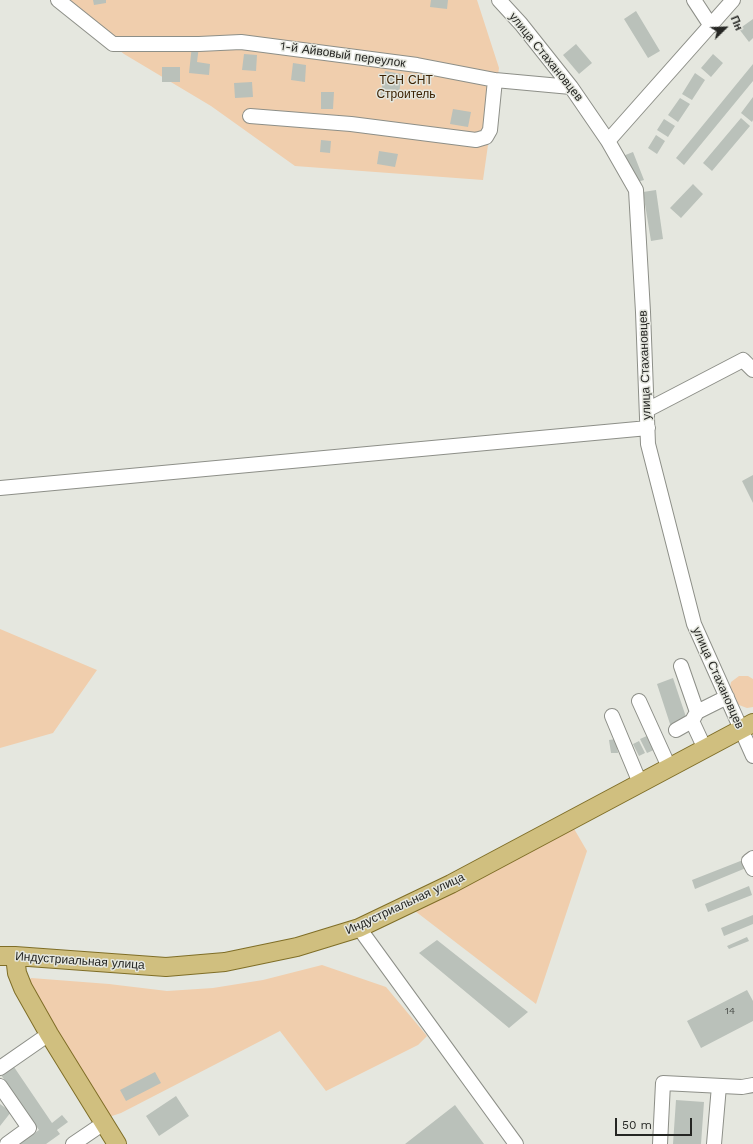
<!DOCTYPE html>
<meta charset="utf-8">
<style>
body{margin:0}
#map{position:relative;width:753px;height:1144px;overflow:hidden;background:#e5e7df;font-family:"Work Sans",sans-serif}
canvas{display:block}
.north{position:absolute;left:705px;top:8px;width:40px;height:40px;-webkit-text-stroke:3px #e5e7df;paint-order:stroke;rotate:67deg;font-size:11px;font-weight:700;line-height:16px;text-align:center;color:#252623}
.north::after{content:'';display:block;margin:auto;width:14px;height:18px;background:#252623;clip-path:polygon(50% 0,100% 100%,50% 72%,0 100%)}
.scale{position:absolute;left:615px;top:1118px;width:77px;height:18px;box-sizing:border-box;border:2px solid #252623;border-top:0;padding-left:5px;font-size:12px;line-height:14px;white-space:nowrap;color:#252623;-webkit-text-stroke:3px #e5e7df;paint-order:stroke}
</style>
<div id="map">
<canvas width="753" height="1144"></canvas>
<div class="north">Пн</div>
<div class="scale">50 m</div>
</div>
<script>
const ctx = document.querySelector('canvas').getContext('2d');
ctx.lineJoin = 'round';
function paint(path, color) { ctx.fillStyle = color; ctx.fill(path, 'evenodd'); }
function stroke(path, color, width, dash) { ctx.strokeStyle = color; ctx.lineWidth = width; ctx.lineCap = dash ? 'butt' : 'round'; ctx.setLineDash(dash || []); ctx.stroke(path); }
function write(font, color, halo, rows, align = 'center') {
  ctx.font = font + ' "Work Sans",sans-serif'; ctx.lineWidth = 3; ctx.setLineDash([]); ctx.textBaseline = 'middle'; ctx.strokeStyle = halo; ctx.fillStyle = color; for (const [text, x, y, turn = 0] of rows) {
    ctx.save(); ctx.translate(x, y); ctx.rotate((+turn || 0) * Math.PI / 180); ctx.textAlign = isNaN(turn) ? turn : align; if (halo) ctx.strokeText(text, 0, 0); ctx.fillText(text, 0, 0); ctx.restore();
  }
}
paint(new Path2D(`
 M 57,0 L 477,0 L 499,68 L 483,180 L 295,166 L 211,106 L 124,54 Z
 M 0,629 L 97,670 L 53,733 L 0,748 Z
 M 739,676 L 748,676 L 753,679 L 753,707 L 747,708 L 739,705 L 734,699 L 730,687 L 731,682 Z
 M 573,827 L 587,851 L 536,1004 L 415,911 Z
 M 322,965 L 386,987 L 427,1036 L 418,1045 L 326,1091 L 280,1031 L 121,1113 L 106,1118 L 25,987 L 31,978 L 109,984 L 167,991 L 213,988 L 263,980 Z`), '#f0cead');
paint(new Path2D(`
 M 93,0 L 106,0 L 106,3 L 94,5 Z
 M 431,0 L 448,0 L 447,9 L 430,7 Z
 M 636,11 L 660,51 L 648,58 L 624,19 Z
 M 753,19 L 753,38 L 749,42 L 739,29 Z
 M 576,44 L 592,63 L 579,74 L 563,55 Z
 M 192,45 L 199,46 L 197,62 L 210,64 L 209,75 L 189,73 Z
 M 244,54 L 257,55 L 256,71 L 242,70 Z
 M 713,54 L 723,63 L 711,77 L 701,68 Z
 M 293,63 L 306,65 L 305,82 L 291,80 Z
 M 753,64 L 753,81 L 684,165 L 676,158 Z
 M 162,67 L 180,67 L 180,82 L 162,82 Z
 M 385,71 L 402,74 L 398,99 L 380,96 Z
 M 695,73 L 705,80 L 692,100 L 682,94 Z
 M 252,82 L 253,97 L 235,98 L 234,83 Z
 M 321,92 L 334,92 L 333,109 L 321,109 Z
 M 753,97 L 753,120 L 752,122 L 741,113 Z
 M 680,98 L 690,104 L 678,122 L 668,115 Z
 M 453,109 L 471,112 L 468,127 L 450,124 Z
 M 741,118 L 750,126 L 712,171 L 703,163 Z
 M 664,119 L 675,126 L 668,137 L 657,130 Z
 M 656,135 L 665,141 L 657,154 L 648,148 Z
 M 321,140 L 331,141 L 330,153 L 320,152 Z
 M 379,151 L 398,154 L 395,167 L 377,164 Z
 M 633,152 L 644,180 L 634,183 L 623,156 Z
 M 693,184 L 703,194 L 681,218 L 670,208 Z
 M 656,190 L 663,239 L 651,241 L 643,192 Z
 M 753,475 L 753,503 L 742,481 Z
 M 673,678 L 687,720 L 671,727 L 657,684 Z
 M 649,735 L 656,749 L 647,753 L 640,739 Z
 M 616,739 L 618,753 L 611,753 L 609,740 Z
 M 639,741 L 645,753 L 639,756 L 633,744 Z
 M 743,860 L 746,868 L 695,889 L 692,880 Z
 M 749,886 L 752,895 L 708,912 L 705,904 Z
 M 753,915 L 753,924 L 724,936 L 721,928 Z
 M 747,937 L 749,941 L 729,949 L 727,946 Z
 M 437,940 L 528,1012 L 509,1028 L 419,953 Z
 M 747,990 L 753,1001 L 753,1021 L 701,1048 L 687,1021 Z
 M 14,1067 L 52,1123 L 62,1115 L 68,1122 L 57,1130 L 60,1134 L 46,1144 L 18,1144 L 39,1130 L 1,1075 Z
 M 155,1072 L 161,1083 L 126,1101 L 120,1090 Z
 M 176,1096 L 189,1116 L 159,1136 L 146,1116 Z
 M 676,1100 L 704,1102 L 701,1144 L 673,1144 Z
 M 0,1104 L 11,1112 L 0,1126 Z
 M 455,1105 L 484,1144 L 405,1144 Z`), '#bac1ba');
const minor = new Path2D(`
 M 58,0 L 113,44 L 199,44 L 241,42 L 417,65 L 495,80 L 571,87
 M 499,0 L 521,24 L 571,87 L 608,141 L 636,190 L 643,312 L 648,444 L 694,624 L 753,756
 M 694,0 L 711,26
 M 250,116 L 351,124 L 476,140 L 486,137 L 490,130 L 495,80
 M 608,141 L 733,0
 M 647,410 L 743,360 L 753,370
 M 0,488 L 648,428
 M 681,666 L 697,712
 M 639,701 L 669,767
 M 612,716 L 640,783
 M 676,730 L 692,721
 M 705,749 L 692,721 L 697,712 L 727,697
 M 753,858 L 749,861 L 753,869
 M 359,928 L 516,1144
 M 0,1068 L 49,1034
 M 0,1086 L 29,1128 L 7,1144
 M 73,1144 L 104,1123
 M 660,1144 L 663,1083 L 742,1087 L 753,1085
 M 714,1144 L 719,1086`);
const major = new Path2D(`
 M 0,956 L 15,956 L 166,967 L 225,962 L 297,947 L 359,928 L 451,884 L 753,723
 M 15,956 L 17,973 L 23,988 L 49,1034 L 117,1144`);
stroke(minor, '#8d8f88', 16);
stroke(major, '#7f6e27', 20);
stroke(minor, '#fff', 14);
stroke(major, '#d0bf7f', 18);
write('10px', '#4a4d49', null, [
 ["14",730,1011]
]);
write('12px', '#252623', '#e5e7df', [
 ["1-й Айвовый переулок",343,55,8],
 ["улица Стахановцев",546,57,51],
 ["улица Стахановцев",645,365,-92],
 ["улица Стахановцев",718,678,66],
 ["Индустриальная улица",405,904,-25],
 ["Индустриальная улица",80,961,4]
]);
write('12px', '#3c2304', '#e5e7df', [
 ["ТСН СНТ",406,80],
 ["Строитель",406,94]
]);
</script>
